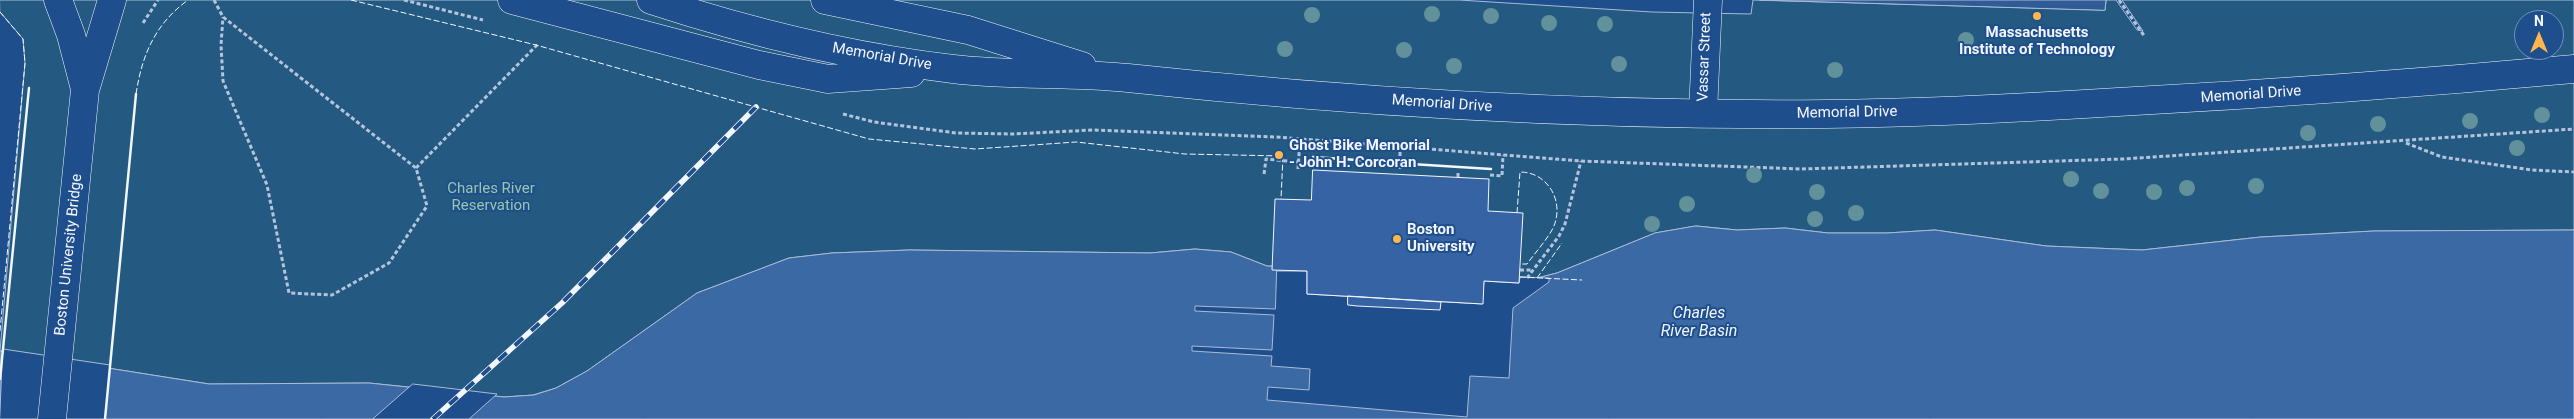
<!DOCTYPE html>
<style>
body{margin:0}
#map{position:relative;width:2574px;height:419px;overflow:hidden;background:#1f4e8c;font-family:Roboto,sans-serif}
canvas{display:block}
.north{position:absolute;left:2514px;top:10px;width:50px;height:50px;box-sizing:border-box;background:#1f4e8c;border:1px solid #7391ba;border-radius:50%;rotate:0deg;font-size:14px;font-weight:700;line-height:20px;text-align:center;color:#f2f6ff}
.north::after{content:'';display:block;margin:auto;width:18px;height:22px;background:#ffb74d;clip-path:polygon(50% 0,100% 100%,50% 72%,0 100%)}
</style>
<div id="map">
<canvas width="2574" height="419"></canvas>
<div class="north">N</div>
</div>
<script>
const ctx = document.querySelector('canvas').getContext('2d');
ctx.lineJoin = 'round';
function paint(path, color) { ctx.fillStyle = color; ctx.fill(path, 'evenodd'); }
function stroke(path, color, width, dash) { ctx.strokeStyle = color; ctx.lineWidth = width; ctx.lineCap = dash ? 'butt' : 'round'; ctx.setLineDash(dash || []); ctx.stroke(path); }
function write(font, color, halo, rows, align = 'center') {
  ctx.font = font + ' Roboto,sans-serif'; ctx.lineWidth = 4; ctx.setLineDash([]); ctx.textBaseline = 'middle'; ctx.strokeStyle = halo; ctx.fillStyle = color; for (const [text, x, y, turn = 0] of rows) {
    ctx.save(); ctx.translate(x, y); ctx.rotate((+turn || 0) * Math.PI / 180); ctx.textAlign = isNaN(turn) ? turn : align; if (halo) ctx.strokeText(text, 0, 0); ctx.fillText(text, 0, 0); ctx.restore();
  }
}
const green = new Path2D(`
 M 0,0 L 1459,0 L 1652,12 L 1751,14 L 1753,0 L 2105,10 L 2106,0 L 2116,0 L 2137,30 L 2143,31 L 2122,0 L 2574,0 L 2574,230 L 2374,231 L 2261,237 L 2142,250 L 2046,246 L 1935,230 L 1887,233 L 1828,233 L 1785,228 L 1737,230 L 1696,226 L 1655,233 L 1557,273 L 1537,278 L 1267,266 L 1231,252 L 1195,249 L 1150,253 L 909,250 L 832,253 L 789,258 L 697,293 L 587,371 L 556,388 L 533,395 L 504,397 L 369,383 L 209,384 L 0,351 L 25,63 L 23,39 L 0,12 ZM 2524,20 L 2554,20 L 2554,50 L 2524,50 Z`);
paint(green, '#245a82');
stroke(green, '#a8bbd7', 1);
const parking = new Path2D(`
 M 1760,0 L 2106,0 L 2105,10 Z`);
paint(parking, '#305b95');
stroke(parking, '#a8bbd7', 1);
const water = new Path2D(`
 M 1696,226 L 1737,230 L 1785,228 L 1828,233 L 1887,233 L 1935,230 L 2046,246 L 2142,250 L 2261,237 L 2374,231 L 2574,230 L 2574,419 L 0,419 L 0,351 L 209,384 L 369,383 L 504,397 L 534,395 L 556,388 L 587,371 L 697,293 L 789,258 L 832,253 L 909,250 L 1150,253 L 1195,249 L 1231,252 L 1267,266 L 1537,278 L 1557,273 L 1655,233 Z`);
paint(water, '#3b69a3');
stroke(water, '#a8bbd7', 1);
const pier = new Path2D(`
 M 1277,271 L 1307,271 L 1307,294 L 1482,304 L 1484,281 L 1519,283 L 1520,277 L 1549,278 L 1549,282 L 1513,308 L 1509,378 L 1470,376 L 1467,417 L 1267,400 L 1268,387 L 1309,390 L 1310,369 L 1271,366 L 1272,356 L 1192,351 L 1192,346 L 1272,350 L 1274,315 L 1195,311 L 1195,306 L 1275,309 Z
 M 3,349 L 110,365 L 105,419 L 0,419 Z
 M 413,384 L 497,394 L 469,419 L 373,419 Z`);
paint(pier, '#1f4e8c');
stroke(pier, '#a8bbd7', 1);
const building = new Path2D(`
 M 1313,170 L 1489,179 L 1488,211 L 1523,213 L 1519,283 L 1484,281 L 1483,304 L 1307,294 L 1307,271 L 1272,270 L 1275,199 L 1311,200 Z
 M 1348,296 L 1394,299 L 1441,302 L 1440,310 L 1357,306 L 1348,305 Z`);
paint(building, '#3563a3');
stroke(building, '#f2f6ff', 1);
const secondary = new Path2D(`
 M 1703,113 L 1708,0`);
const highway = new Path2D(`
 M 58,0 L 71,35 L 85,89
 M 512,0 L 759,65 L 828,79 L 911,73
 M 651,0 C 749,32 851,57 953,69 C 1011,76 1070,72 1128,78 C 1360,103 1594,116 1827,114 C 1924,113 2021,108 2118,102 C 2270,94 2422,83 2574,69
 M 825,0 L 968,30 L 1082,66
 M 52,419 L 85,90 L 112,0`);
stroke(secondary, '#f2f6ff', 29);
stroke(highway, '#f2f6ff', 29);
stroke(new Path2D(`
 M 214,0 L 223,17 L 416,168 L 427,206 L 389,263 L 332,295 L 289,293 L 267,185 L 223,81 L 221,45 L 223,17
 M 404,0 L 483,20
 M 2119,0 L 2145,37
 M 143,23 L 158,0
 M 843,114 L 874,122 L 956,133 L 1013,134 L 1093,130 L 1276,137 L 1581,161 L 1801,169 L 2123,159 L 2574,129
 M 2406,143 L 2442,157 L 2532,170 L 2574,172
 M 416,168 L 539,43
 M 1298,169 L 1300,139
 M 1400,169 L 1400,147
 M 1458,173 L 1458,177
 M 1264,174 L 1266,159 L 1328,165
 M 1490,175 L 1502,176 L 1503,155
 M 1520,270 L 1533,270
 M 1527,278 L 1559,236 L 1565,224 L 1581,161`), '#b3c4dc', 3, [4, 2.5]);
stroke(secondary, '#1f4e8c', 28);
stroke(highway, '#1f4e8c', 28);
const rail = new Path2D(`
 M 433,419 L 562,303 L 756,107`);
stroke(rail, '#f2f6ff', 5.5);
stroke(rail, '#1f4e8c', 4, [11]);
stroke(new Path2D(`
 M 351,0 L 536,45 L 869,139 L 975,149 L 1076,142 L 1185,154 L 1283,156 L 1281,199
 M 0,12 L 23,39 L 25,63 L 0,331
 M 136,94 C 142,55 155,24 188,0
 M 1517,213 L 1520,172 C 1549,172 1566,204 1552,230 C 1545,242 1535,253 1527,264 L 1520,264
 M 1520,277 L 1582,280
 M 1537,278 L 1562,243`), '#f2f6ff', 1, [6, 2.5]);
stroke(new Path2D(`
 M 1313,157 L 1386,162
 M 1411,164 L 1491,169
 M 0,379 L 29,88
 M 105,419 L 136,94`), '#f2f6ff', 2.5);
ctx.fillStyle = '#61919a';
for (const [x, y] of [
 [1432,14],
 [1312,15],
 [1491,16],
 [1549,23],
 [1605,24],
 [1966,40],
 [1285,49],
 [1404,50],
 [1619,64],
 [1454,66],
 [1835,70],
 [2542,115],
 [2470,121],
 [2378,124],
 [2308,133],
 [2517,148],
 [1754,175],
 [2071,179],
 [2256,186],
 [2187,188],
 [2101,191],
 [1817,192],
 [2154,192],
 [1687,204],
 [1856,213],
 [1815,219],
 [1652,224]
]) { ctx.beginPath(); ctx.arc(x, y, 8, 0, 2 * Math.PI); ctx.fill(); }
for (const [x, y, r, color] of [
 [2037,16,5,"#ffb74d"],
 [1279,155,5,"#ffb74d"],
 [1397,239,5,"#ffb74d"]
]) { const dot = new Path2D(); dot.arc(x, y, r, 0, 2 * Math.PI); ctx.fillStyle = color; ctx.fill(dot); stroke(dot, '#1f4e8c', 2); }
write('bold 15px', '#f2f6ff', '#1f4e8c', [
 ["Massachusetts",2037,33,"center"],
 ["Institute of Technology",2037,50,"center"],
 ["Ghost Bike Memorial",1289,146],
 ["- John H. Corcoran",1289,163],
 ["Boston",1407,230],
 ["University",1407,247]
], 'left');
write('15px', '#f2f6ff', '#1f4e8c', [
 ["Memorial Drive",882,57,10],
 ["Vassar Street",1705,57,-88],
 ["Memorial Drive",2251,95,-4],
 ["Memorial Drive",1442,104,4],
 ["Memorial Drive",1847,113,-1],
 ["Boston University Bridge",69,255,-84]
]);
write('15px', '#97c8a6', '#1f4e8c', [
 ["Charles River",491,189],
 ["Reservation",491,206]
]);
write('italic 16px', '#f2f6ff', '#1f4e8c', [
 ["Charles",1699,314],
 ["River Basin",1699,332]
]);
</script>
